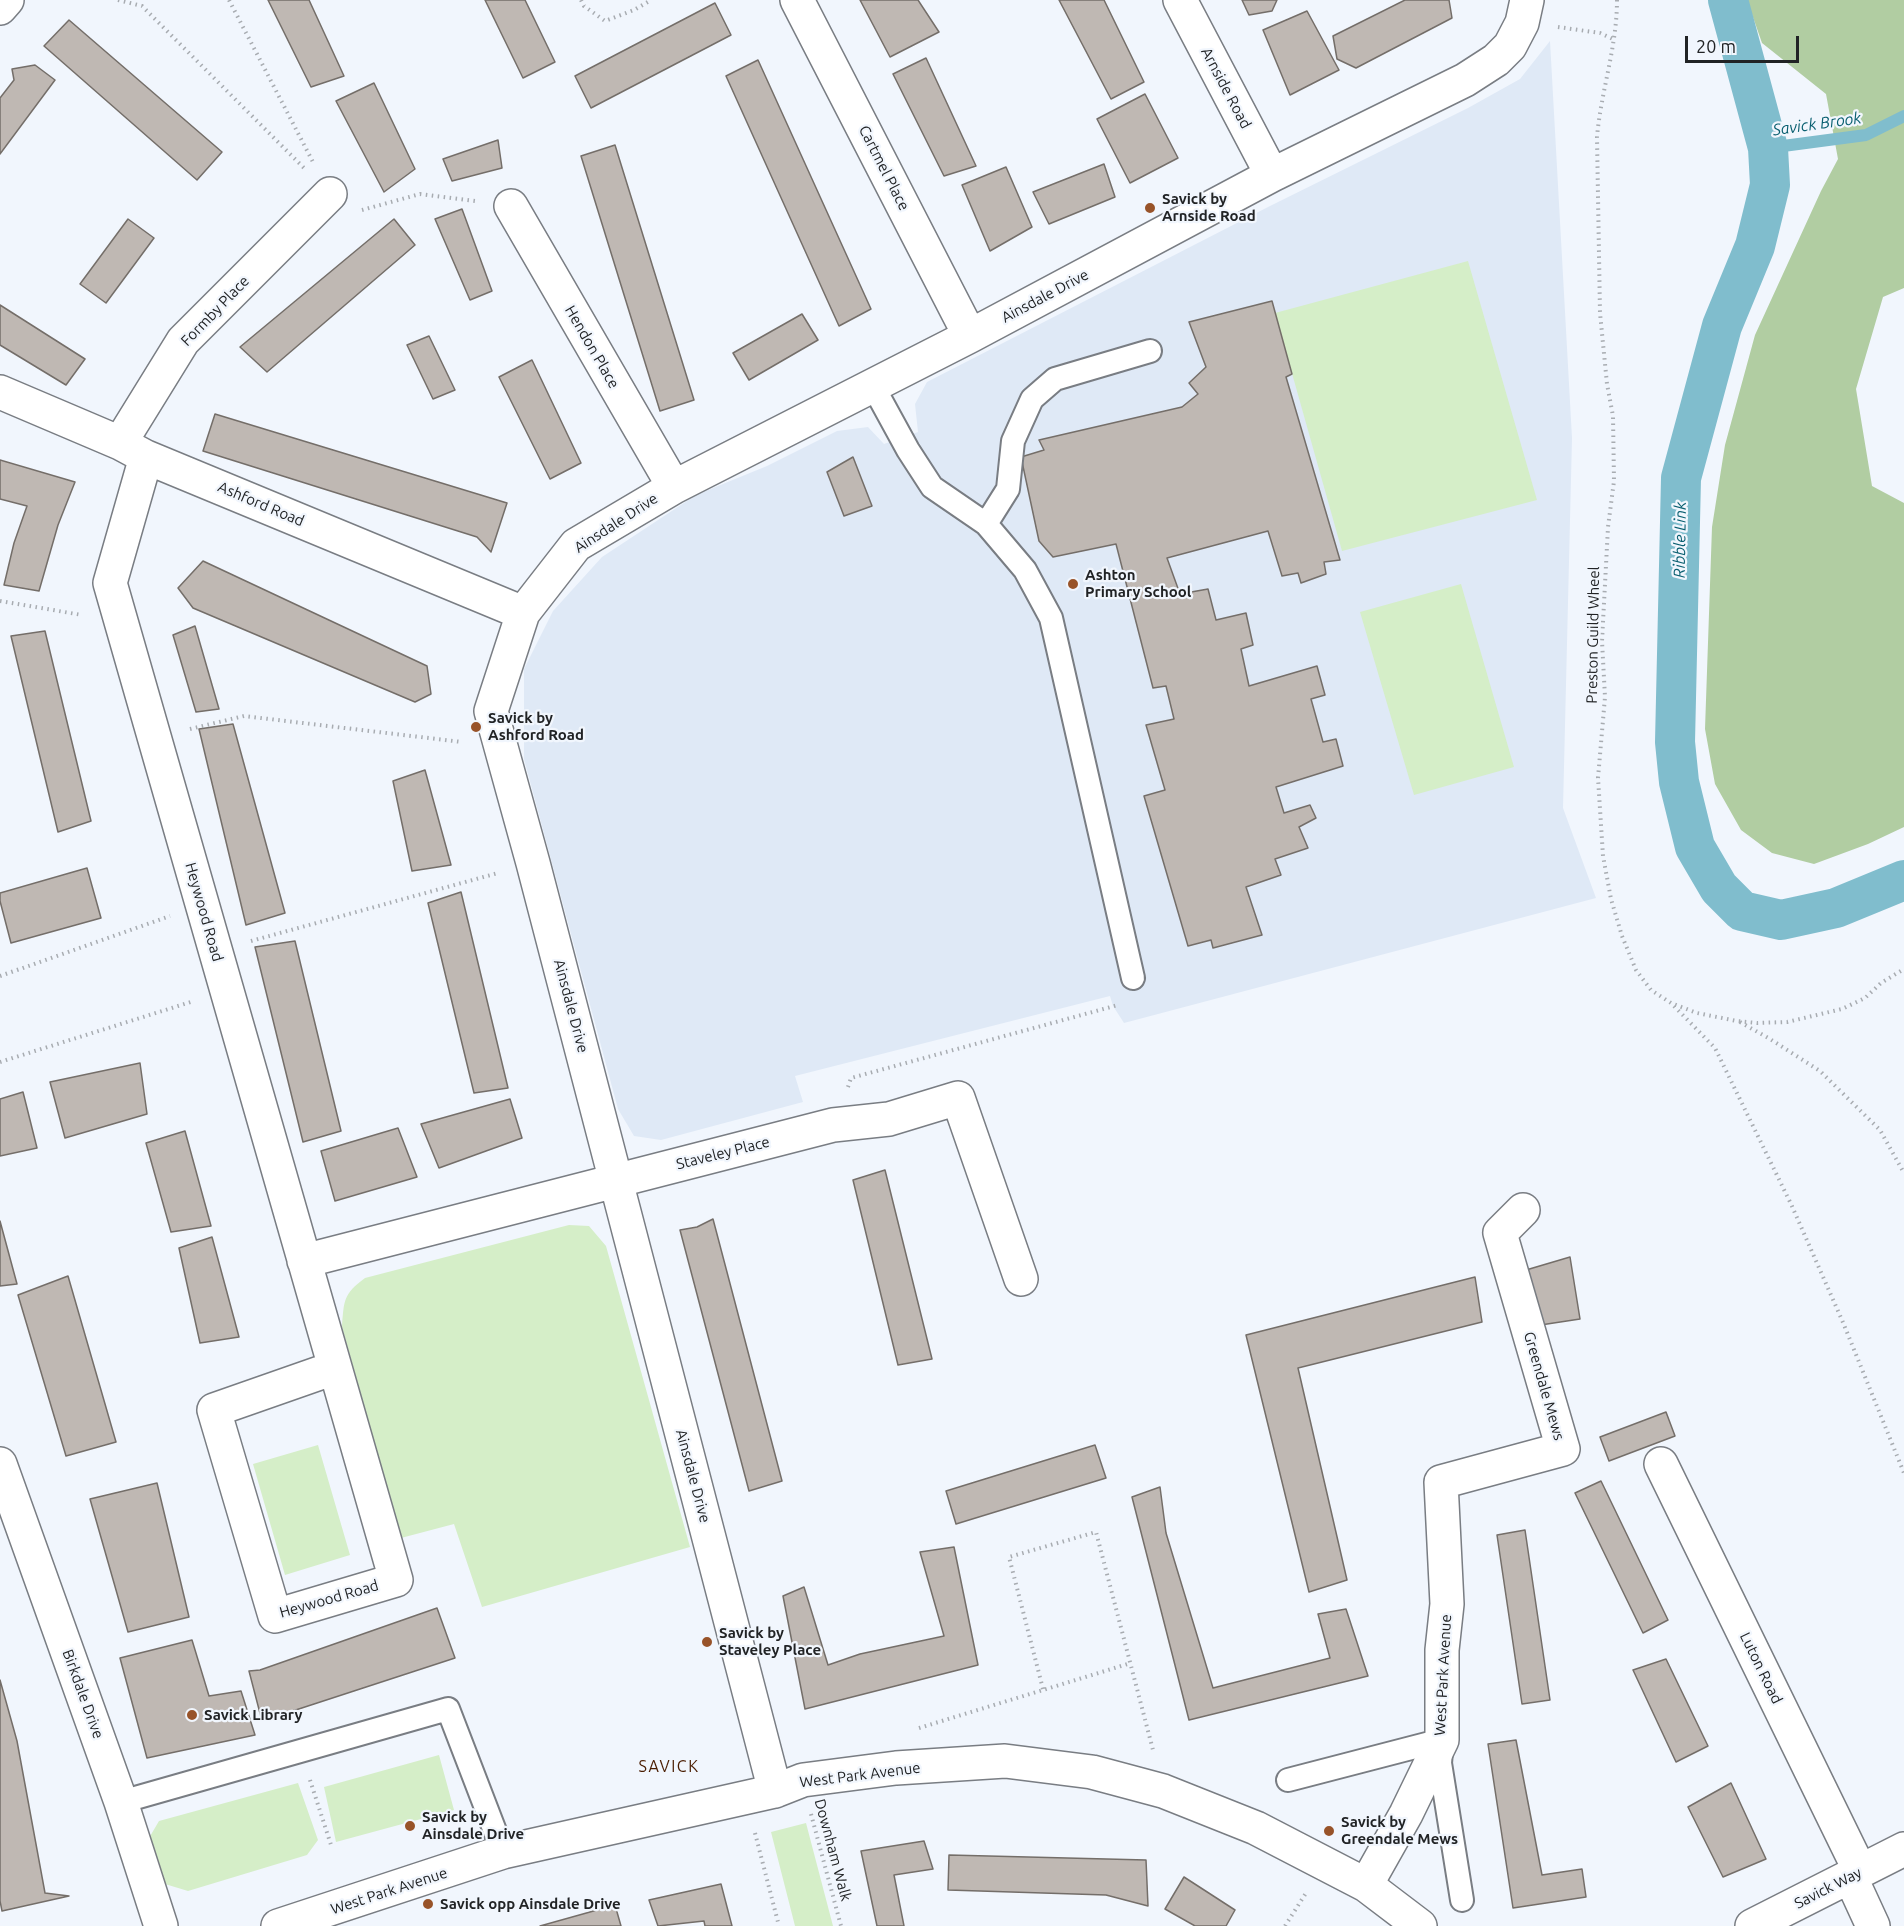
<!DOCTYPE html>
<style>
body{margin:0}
#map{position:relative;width:1904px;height:1926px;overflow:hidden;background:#f1f6fd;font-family:Ubuntu,sans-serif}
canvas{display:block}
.scale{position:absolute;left:1685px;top:36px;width:114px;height:27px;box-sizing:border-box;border:3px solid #212325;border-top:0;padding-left:8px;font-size:18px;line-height:21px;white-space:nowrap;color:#212325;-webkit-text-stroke:4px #f1f6fd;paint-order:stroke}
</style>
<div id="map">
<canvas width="1904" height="1926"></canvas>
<div class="scale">20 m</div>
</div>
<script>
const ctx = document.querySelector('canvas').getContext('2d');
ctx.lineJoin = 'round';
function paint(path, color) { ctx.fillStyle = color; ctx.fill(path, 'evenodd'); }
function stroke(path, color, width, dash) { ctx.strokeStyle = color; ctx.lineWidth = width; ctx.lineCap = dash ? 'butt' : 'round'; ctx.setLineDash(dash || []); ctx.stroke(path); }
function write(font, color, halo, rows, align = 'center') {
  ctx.font = font + ' Ubuntu,sans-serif'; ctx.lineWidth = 4.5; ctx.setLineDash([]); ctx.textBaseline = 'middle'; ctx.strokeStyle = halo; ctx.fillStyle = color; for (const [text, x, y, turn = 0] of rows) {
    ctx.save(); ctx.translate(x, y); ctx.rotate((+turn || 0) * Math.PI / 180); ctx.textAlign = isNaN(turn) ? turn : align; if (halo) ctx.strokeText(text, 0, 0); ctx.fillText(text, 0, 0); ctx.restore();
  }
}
paint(new Path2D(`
 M 1550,41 L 1572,438 L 1563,808 L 1596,898 L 1124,1023 L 1113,1006 L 1110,996 L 795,1076 L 803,1102 L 661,1140 L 634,1136 L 618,1109 L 524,759 L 524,669 L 553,611 L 602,557 L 696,495 L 767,466 L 837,431 L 868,427 L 884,444 L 918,432 L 915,404 L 927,382 L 1270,206 L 1468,108 L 1520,79 Z`), '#dfe9f6');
paint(new Path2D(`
 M 1468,261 L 1537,500 L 1342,551 L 1275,313 Z
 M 1461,584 L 1514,767 L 1414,795 L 1360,612 Z
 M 569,1225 L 589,1226 L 606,1246 L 690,1547 L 482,1607 L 454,1524 L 401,1538 L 342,1327 C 344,1301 343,1294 365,1278 Z
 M 318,1445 L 350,1555 L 285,1575 L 253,1464 Z
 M 439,1755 L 454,1810 L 336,1842 L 324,1787 Z
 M 298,1783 L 318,1840 L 307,1855 L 188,1891 L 165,1884 L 149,1838 L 159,1821 Z
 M 806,1823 L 833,1926 L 795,1926 L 771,1832 Z`), '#d5eec8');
paint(new Path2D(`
 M 1747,0 L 1904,0 L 1904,288 L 1883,297 L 1856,389 L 1872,486 L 1904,503 L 1904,827 L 1868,844 L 1814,864 L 1772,853 L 1741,830 L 1715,784 L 1705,729 L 1712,527 L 1725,445 L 1755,335 L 1821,191 L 1838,159 L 1826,94 L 1762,43 Z`), '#b1cda2');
stroke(new Path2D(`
 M 1768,148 L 1866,135 L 1904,116`), '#80bdcd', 12);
stroke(new Path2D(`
 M 1728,0 L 1768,148 L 1770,185 L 1755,246 L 1722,326 L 1681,478 L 1675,742 L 1679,782 L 1695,847 L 1719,888 L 1742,911 L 1781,920 L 1836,908 L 1904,880`), '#80bdcd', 40);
const building = new Path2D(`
 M 268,0 L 309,0 L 344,76 L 311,87 Z
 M 485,0 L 525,0 L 555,62 L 523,78 Z
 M 860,0 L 918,0 L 939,32 L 890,57 Z
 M 1059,0 L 1104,0 L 1144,82 L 1111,99 Z
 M 1242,0 L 1277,0 L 1272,11 L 1249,15 Z
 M 1405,0 L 1449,0 L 1452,18 L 1356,68 L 1337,59 L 1333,36 Z
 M 715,3 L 731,35 L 591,108 L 575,76 Z
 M 1307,11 L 1339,70 L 1290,95 L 1263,30 Z
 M 69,20 L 222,152 L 197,180 L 44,46 Z
 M 926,58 L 976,166 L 944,176 L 893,74 Z
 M 758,60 L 871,309 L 839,326 L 726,76 Z
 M 35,65 L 55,80 L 0,154 L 0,98 L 14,80 L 12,69 Z
 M 374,83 L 415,169 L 384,192 L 336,101 Z
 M 1145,94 L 1178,158 L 1130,183 L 1097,119 Z
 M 498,140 L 502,168 L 452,181 L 443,159 Z
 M 615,145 L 694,400 L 660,411 L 581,156 Z
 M 1104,164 L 1115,197 L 1049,224 L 1033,192 Z
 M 1006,167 L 1032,227 L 990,251 L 962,185 Z
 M 462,209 L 492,291 L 470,300 L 435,219 Z
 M 128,219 L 154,238 L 106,303 L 80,284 Z
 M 394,219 L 415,245 L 267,372 L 240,347 Z
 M 1272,301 L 1292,374 L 1286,377 L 1340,560 L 1324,562 L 1326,574 L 1301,583 L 1298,573 L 1282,576 L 1268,531 L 1167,558 L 1180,594 L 1208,589 L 1216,620 L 1246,613 L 1253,645 L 1241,649 L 1249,686 L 1317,666 L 1325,695 L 1311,699 L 1323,742 L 1336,739 L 1343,766 L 1276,787 L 1284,813 L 1310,805 L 1316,818 L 1299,827 L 1308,848 L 1275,859 L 1281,875 L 1246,887 L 1262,935 L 1213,948 L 1211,940 L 1188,946 L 1144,796 L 1165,790 L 1146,725 L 1174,719 L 1166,686 L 1153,688 L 1116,544 L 1053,557 L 1039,541 L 1021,457 L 1044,450 L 1039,440 L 1182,407 L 1198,394 L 1189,383 L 1206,367 L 1189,322 Z
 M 0,305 L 85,359 L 66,385 L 0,345 Z
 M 802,314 L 818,340 L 749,380 L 733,353 Z
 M 429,336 L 455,390 L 433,399 L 407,345 Z
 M 532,360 L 581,463 L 550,479 L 499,377 Z
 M 215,414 L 507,503 L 491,552 L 477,537 L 203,451 Z
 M 853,457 L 872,506 L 844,516 L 827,472 Z
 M 0,460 L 75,482 L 58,525 L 39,591 L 4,585 L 14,543 L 27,506 L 0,499 Z
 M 203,561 L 427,666 L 431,694 L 415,702 L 193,608 L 178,588 Z
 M 195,626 L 219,709 L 196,712 L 173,635 Z
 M 45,631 L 91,821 L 58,832 L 11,636 Z
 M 233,724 L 285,913 L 246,925 L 199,729 Z
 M 425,770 L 451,865 L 412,871 L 393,781 Z
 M 87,868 L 101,918 L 11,943 L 0,901 L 0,893 Z
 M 461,892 L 508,1088 L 474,1093 L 428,903 Z
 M 295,941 L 341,1131 L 303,1142 L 255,947 Z
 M 140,1063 L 147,1114 L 65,1138 L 50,1082 Z
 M 23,1092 L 37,1148 L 0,1156 L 0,1099 Z
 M 510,1099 L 522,1138 L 439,1168 L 421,1124 Z
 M 398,1128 L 417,1177 L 335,1201 L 321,1151 Z
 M 185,1131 L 211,1226 L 171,1232 L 146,1143 Z
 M 885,1170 L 932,1359 L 898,1365 L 853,1180 Z
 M 713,1219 L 782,1481 L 749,1491 L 680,1230 L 697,1227 Z
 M 0,1221 L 17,1284 L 0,1286 Z
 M 212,1237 L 239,1337 L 200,1343 L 179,1248 Z
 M 1570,1257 L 1580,1319 L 1534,1326 L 1526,1270 Z
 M 68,1276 L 116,1442 L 66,1456 L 18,1295 Z
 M 1475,1277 L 1482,1322 L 1298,1368 L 1347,1580 L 1309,1592 L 1246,1335 Z
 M 1666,1412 L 1675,1436 L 1609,1461 L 1600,1437 Z
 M 1095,1445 L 1106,1478 L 956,1524 L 946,1491 Z
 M 1601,1481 L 1668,1620 L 1643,1633 L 1575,1493 Z
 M 157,1483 L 189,1617 L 128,1632 L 90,1499 Z
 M 1160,1487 L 1166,1533 L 1213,1688 L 1330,1658 L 1318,1614 L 1346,1609 L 1368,1676 L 1189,1720 L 1132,1497 Z
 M 1525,1530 L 1550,1700 L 1522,1704 L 1497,1535 Z
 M 954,1547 L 978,1665 L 805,1709 L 783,1596 L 804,1587 L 828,1665 L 860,1654 L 944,1636 L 920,1552 Z
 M 437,1608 L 455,1658 L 262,1721 L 249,1671 L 260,1670 Z
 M 192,1640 L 209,1696 L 241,1691 L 255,1735 L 147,1758 L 120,1658 Z
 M 1666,1659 L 1708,1746 L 1676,1762 L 1633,1670 Z
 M 0,1680 L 17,1741 L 45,1893 L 69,1896 L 2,1911 L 0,1901 Z
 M 1516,1740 L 1542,1875 L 1582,1869 L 1586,1897 L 1513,1908 L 1488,1744 Z
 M 1731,1783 L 1766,1859 L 1723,1877 L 1688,1807 Z
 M 924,1841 L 933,1869 L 894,1875 L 904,1926 L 877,1926 L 861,1851 Z
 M 949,1855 L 1146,1860 L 1148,1906 L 1106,1895 L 948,1890 Z
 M 1184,1877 L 1235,1910 L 1226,1926 L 1195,1926 L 1165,1909 Z
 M 721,1884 L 732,1926 L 705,1926 L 704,1921 L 658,1926 L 649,1900 Z
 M 615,1905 L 621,1926 L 540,1926 Z`);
paint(building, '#bfb8b3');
stroke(building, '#746e69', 1.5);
const lane = new Path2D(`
 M 873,386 L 908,450 L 932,487 L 986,524 L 1025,570 L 1051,618 L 1133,978
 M 986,524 L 1008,489 L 1013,441 L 1032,399 L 1055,379 L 1150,351
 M 1288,1780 L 1442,1740 L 1440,1763 L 1462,1900
 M 121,1802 L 448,1709 L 503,1852`);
const street = new Path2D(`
 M 797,0 L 970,336
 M 1180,0 L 1272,175
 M 0,8 L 7,0
 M 511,206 L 674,487
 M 0,392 L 120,443 L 146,457 L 523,613
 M 120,443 L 183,341 L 330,194
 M 146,457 L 110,583 L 396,1580 L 275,1616 L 214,1410 L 334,1368
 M 304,1261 L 833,1125 L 889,1119 L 958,1098 L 1021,1279
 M 0,1464 L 121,1802 L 161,1926
 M 1661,1464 L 1860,1871
 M 775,1791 L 533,863 L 491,711 L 523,613 L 576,545 L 674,487 L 970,336 L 1272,175 L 1465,80 L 1496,60 L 1510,46 L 1522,23 L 1527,0
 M 1850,1876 L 1873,1926
 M 1366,1885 L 1406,1814 L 1442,1740 L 1442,1650 L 1447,1604 L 1441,1482 L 1563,1449 L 1500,1233 L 1523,1210
 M 278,1926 L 503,1852 L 775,1791 L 803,1780 L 896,1768 L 1005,1761 L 1092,1772 L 1163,1791 L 1256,1828 L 1366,1885 L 1420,1926
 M 1752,1926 L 1904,1849`);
stroke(lane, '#797d83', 26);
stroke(street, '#797d83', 36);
stroke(new Path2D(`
 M 118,0 L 142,6 L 304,168
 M 229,0 L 314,164
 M 581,0 L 584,6 L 605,21 L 634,10 L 651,0
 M 1617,0 C 1617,47 1601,91 1597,137 L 1600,313 L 1607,384 L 1613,416 L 1614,481 L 1608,527 L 1602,641 L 1605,697 L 1598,778 L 1603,856 L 1611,899 L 1622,936 L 1636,970 L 1651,990 L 1671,1003 L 1697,1013 L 1737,1021 L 1757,1023 L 1787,1022 L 1842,1009 L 1865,998 L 1881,983 L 1904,969
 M 1558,27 L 1600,33 L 1615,40
 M 362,210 L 420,194 L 475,201
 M 0,601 L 82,615
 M 190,729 L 244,716 L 462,742
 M 251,941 L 498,873
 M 0,976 L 170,916
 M 1674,1006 L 1715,1048 L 1791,1204 L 1842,1320 L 1904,1473
 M 1740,1022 L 1770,1039 L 1820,1071 L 1880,1130 L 1904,1173
 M 0,1062 L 194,1001
 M 848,1087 L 851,1078 L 1118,1005
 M 1043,1689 L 1009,1557 L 1096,1532 L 1153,1750
 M 919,1728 L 1131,1663
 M 310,1780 L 332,1848
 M 811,1814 L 841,1926
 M 755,1833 L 779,1926
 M 1285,1926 L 1306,1893`), '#a8acb1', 4, [1.5, 4.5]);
stroke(lane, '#fff', 22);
stroke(street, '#fff', 33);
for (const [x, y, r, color] of [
 [1150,208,6,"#985329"],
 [1073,584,6,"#985329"],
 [476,727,6,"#985329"],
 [707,1642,6,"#985329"],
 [192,1715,6,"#985329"],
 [410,1826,6,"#985329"],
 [1329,1831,6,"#985329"],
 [428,1904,6,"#985329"]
]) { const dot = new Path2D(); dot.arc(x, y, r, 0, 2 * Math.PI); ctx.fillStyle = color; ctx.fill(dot); stroke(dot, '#f1f6fd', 2); }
write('15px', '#212325', '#f1f6fd', [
 ["Arnside Road",1226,88,62],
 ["Cartmel Place",884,168,63],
 ["Ainsdale Drive",1045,296,-28],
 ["Formby Place",215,311,-46],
 ["Hendon Place",592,347,60],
 ["Ashford Road",261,504,23],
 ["Ainsdale Drive",616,523,-33],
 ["Preston Guild Wheel",1593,635,-89],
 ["Heywood Road",204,912,74],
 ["Ainsdale Drive",571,1006,75],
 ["Staveley Place",723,1153,-14],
 ["Greendale Mews",1544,1386,74],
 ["Ainsdale Drive",693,1476,75],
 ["Heywood Road",329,1599,-16],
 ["Luton Road",1761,1668,64],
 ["West Park Avenue",1443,1675,-87],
 ["Birkdale Drive",83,1694,70],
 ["West Park Avenue",860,1775,-7],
 ["Downham Walk",833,1850,75],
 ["Savick Way",1828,1888,-27],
 ["West Park Avenue",389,1891,-18]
]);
write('bold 15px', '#212325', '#f1f6fd', [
 ["Savick by",1162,199],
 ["Arnside Road",1162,216],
 ["Ashton",1085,575],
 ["Primary School",1085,592],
 ["Savick by",488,718],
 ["Ashford Road",488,735],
 ["Savick by",719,1633],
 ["Staveley Place",719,1650],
 ["Savick Library",204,1715],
 ["Savick by",422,1817],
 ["Ainsdale Drive",422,1834],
 ["Savick by",1341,1822],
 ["Greendale Mews",1341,1839],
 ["Savick opp Ainsdale Drive",440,1904]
], 'left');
write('italic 16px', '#095f70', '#f1f6fd', [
 ["Savick Brook",1817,124,-8],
 ["Ribble Link",1680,540,-89]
]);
ctx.letterSpacing = '1.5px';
write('16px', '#491c00', '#f1f6fd', [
 ["SAVICK",669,1767]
]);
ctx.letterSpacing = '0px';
</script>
